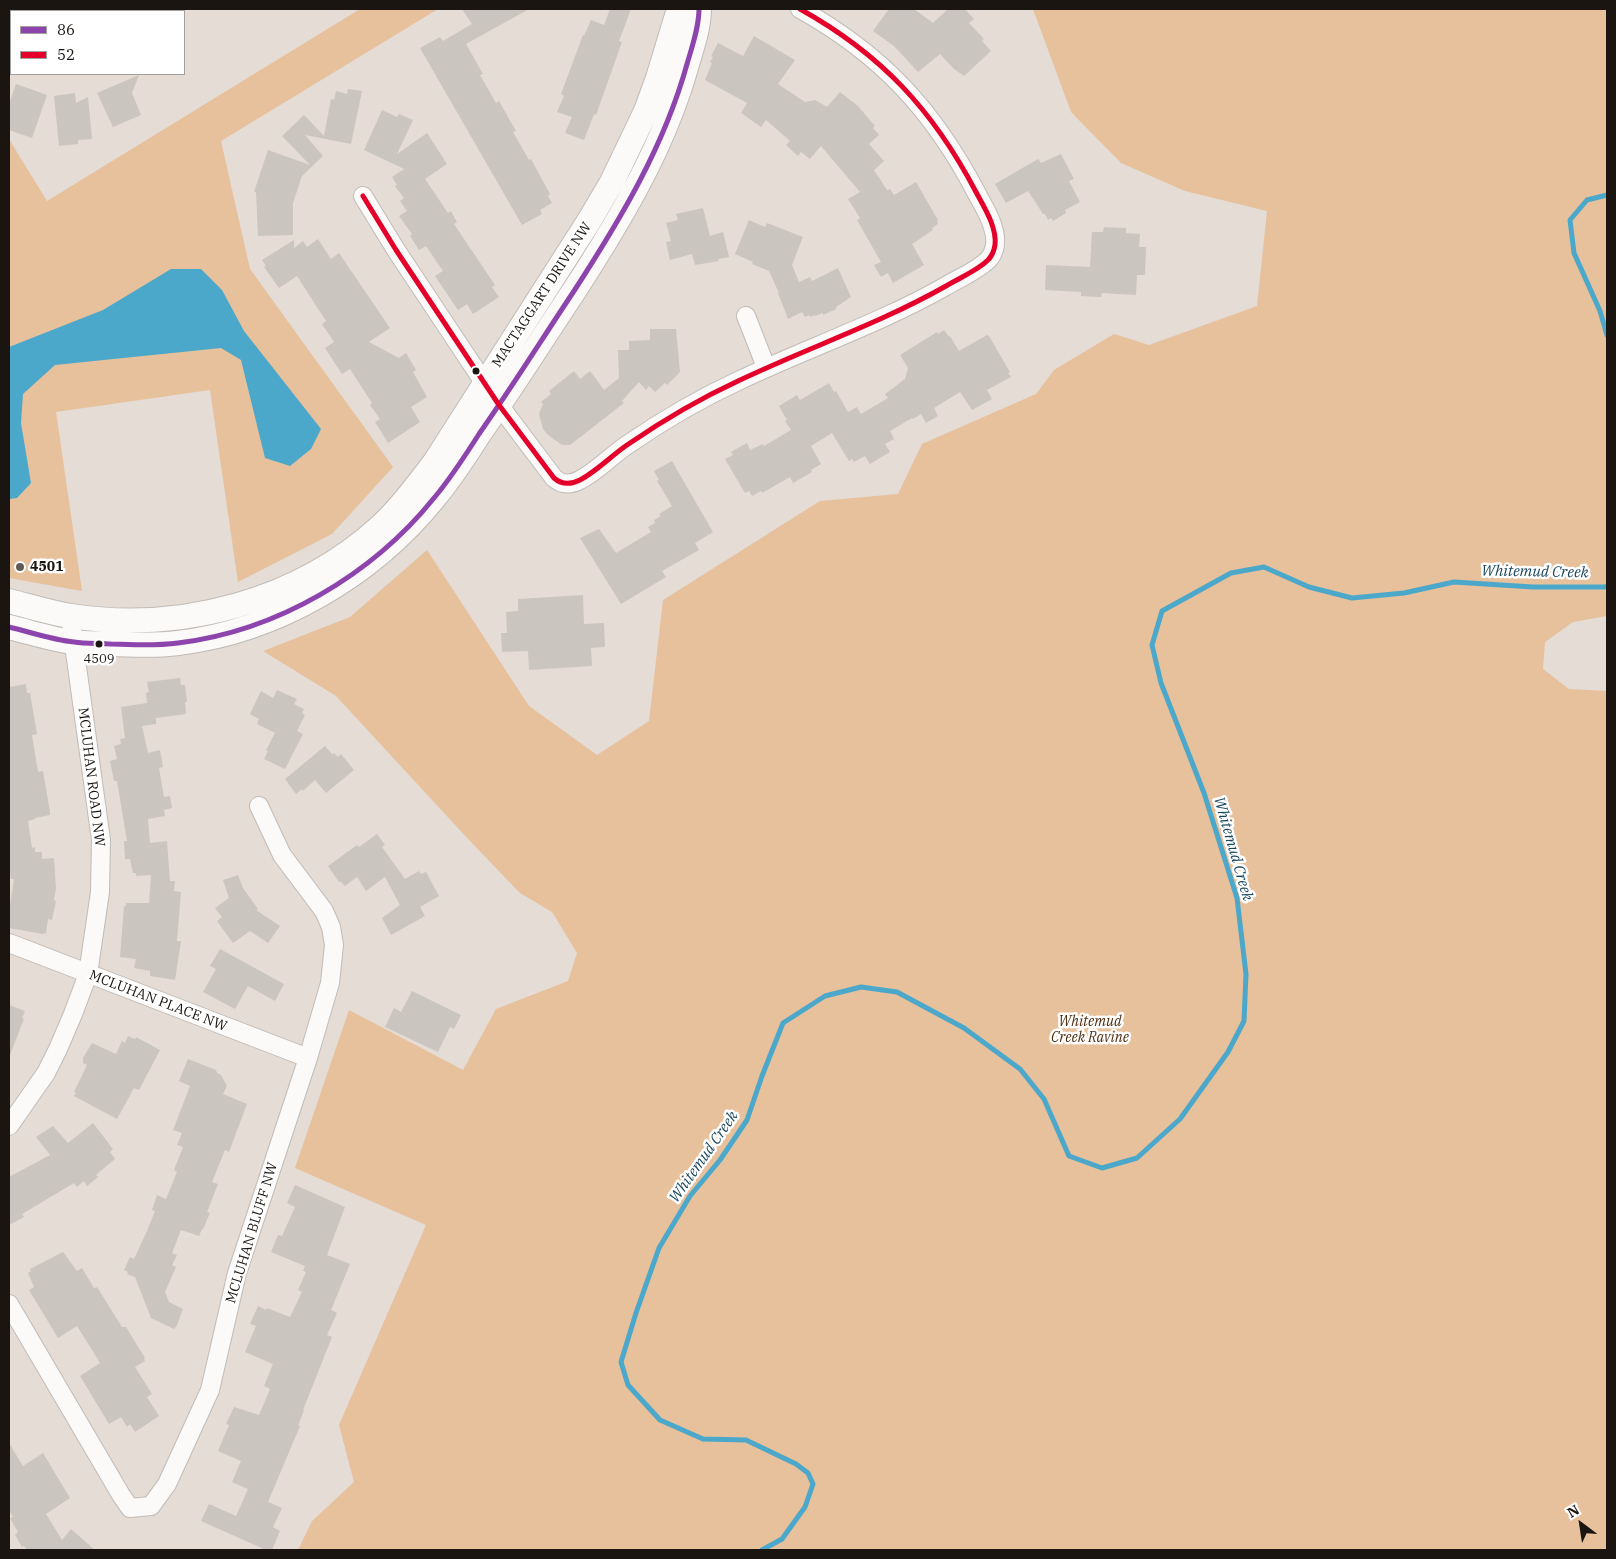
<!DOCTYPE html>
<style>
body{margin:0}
#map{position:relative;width:1616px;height:1559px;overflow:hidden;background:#e4dcd5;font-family:"IBM Plex Serif",serif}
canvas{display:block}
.frame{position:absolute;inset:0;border:10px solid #1a1510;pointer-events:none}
.legend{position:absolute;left:10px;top:10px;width:175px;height:65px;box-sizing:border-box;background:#fff;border:1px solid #a3a19f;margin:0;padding:6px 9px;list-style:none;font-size:15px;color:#1a1510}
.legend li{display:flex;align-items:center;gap:10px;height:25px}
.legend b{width:25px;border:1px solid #a3a19f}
.north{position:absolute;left:1556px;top:1499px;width:50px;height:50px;-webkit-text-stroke:4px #fff;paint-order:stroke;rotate:329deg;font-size:14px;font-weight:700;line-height:20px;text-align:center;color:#1a1510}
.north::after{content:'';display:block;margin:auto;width:18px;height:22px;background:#1a1510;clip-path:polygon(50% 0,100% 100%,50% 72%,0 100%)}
</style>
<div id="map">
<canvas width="1616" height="1559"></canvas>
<div class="frame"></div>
<ul class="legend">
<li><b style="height:6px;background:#8e44ad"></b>86</li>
<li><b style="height:6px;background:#e4002b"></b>52</li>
</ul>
<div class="north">N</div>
</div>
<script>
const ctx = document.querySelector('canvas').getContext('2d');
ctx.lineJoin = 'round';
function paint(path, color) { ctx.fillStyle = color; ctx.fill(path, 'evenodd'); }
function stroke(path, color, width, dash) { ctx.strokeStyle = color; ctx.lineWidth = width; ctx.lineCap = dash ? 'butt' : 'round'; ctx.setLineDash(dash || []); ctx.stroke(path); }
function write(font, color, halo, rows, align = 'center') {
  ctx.font = font + ' "IBM Plex Serif",serif'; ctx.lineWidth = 5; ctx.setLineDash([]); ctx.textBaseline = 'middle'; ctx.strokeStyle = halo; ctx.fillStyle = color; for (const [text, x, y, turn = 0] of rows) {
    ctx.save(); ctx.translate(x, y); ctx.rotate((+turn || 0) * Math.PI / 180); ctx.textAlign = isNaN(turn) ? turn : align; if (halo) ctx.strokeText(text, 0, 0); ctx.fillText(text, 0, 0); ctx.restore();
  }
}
paint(new Path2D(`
 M 360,9 L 438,9 L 221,141 L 250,269 L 393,467 L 332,534 L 238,582 L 210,390 L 56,412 L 82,591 L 9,578 L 9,139 L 47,201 Z
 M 1033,9 L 1607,9 L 1607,616 L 1573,622 L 1545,642 L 1543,669 L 1569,689 L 1607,691 L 1607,1550 L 298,1550 L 312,1521 L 354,1482 L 339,1425 L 426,1225 L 295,1168 L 349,1010 L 463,1070 L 496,1009 L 568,981 L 577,953 L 552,912 L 520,893 L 469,840 L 336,696 L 263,651 L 350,617 L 427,550 L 529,706 L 597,755 L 649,721 L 663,600 L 820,501 L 898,494 L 922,444 L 1036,394 L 1054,370 L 1114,334 L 1149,345 L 1257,306 L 1267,211 L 1185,191 L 1121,163 L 1071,112 Z`), '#e7c09c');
paint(new Path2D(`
 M 171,269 L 201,269 L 222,290 L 244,331 L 321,429 L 311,449 L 290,466 L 265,458 L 241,360 L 221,348 L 55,365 L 23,394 L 21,423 L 31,483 L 17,498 L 9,499 L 9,347 L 103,310 Z`), '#4ba8ca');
stroke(new Path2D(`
 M 1607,195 L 1587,200 L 1570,220 L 1574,253 L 1600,311 L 1607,335
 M 762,1550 L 782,1539 L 805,1507 L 813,1484 L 808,1473 L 796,1464 L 746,1440 L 703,1439 L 660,1420 L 628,1385 L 621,1362 L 636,1313 L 659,1248 L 690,1196 L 720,1160 L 747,1120 L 762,1076 L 783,1023 L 825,996 L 861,987 L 897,992 L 964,1028 L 1020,1069 L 1044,1099 L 1069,1156 L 1102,1168 L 1137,1158 L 1180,1119 L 1228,1052 L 1244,1021 L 1246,974 L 1237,898 L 1204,793 L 1161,683 L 1152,645 L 1162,611 L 1231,573 L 1264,567 L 1309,587 L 1352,598 L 1404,593 L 1454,582 L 1533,587 L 1605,587 L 1607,586`), '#4ba8ca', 5);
paint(new Path2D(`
 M 462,9 L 529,9 L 466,44 L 483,74 L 480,75 L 496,103 L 499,101 L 516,131 L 513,132 L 529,160 L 531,159 L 550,194 L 548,196 L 552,203 L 540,210 L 542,214 L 522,225 L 420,48 L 440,37 L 443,41 L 472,24 Z
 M 610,9 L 631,9 L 619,41 L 622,42 L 596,115 L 594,114 L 584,140 L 565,133 L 572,117 L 557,112 L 564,96 L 561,94 L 583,35 L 584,36 L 591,20 L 604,25 Z
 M 889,9 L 914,9 L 933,23 L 948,9 L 965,9 L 974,19 L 969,23 L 984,39 L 982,41 L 991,51 L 964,76 L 954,69 L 940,54 L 918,72 L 894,46 L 873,31 Z
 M 754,36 L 795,60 L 778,84 L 805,102 L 815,100 L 827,107 L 840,92 L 858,106 L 875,126 L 873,128 L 879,135 L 869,144 L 884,161 L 874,170 L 887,190 L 890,189 L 894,195 L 916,182 L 938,220 L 937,221 L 938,224 L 932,228 L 933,230 L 912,244 L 924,265 L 893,283 L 888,273 L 881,277 L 874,265 L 881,262 L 857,220 L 860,218 L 848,199 L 860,192 L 821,146 L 810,159 L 801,152 L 798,156 L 786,145 L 790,141 L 766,120 L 761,127 L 741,113 L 747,103 L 705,80 L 712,63 L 710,62 L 713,57 L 711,56 L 718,43 L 743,56 Z
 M 139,75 L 132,93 L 141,115 L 113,127 L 97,93 Z
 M 16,84 L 47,95 L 32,138 L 9,130 L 9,104 Z
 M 348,89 L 362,91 L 351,144 L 305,135 L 323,156 L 302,176 L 293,203 L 293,235 L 258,236 L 256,192 L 254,192 L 268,150 L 310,165 L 282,136 L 304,115 L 324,136 L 331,99 L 334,100 L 336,91 L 347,94 Z
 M 75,93 L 76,103 L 88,97 L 92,139 L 78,140 L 78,144 L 59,146 L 54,96 Z
 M 382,110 L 397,117 L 399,114 L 413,120 L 397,154 L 427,133 L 447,164 L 425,179 L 448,213 L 451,211 L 457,222 L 454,224 L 495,285 L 492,287 L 499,297 L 473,314 L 467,304 L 458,310 L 435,276 L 443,271 L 426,246 L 419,250 L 410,236 L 412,234 L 399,216 L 407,211 L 400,201 L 404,198 L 395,186 L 397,185 L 392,177 L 404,169 L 364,150 Z
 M 1061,154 L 1074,179 L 1069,181 L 1080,202 L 1065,210 L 1066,213 L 1053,221 L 1051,218 L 1048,220 L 1045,214 L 1043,214 L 1028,191 L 1006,203 L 995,184 L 1038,159 L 1041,163 Z
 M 703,208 L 710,236 L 723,232 L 729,257 L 718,259 L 719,261 L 695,265 L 692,254 L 670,260 L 666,242 L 671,241 L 666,223 L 678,220 L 676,214 Z
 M 749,220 L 765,227 L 767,223 L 803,237 L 792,265 L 799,282 L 810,277 L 812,281 L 838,268 L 851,297 L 836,307 L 836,309 L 823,315 L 823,313 L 815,316 L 815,315 L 810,317 L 810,315 L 805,317 L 802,312 L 788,319 L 778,293 L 779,293 L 769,271 L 752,264 L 753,262 L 735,254 Z
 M 1104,227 L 1126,228 L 1126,233 L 1140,234 L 1139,247 L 1146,247 L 1145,275 L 1137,275 L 1136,295 L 1102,293 L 1101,297 L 1081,296 L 1081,292 L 1045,290 L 1046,265 L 1090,267 L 1092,232 L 1103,232 Z
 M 318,239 L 331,259 L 339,253 L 390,328 L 369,342 L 399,358 L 406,353 L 416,370 L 413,372 L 427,397 L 411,407 L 420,422 L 388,443 L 375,422 L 380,419 L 370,405 L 372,403 L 350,369 L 342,374 L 325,348 L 334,342 L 322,324 L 326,321 L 297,276 L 279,288 L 264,267 L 266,266 L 262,260 L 294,240 L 294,248 L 303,241 L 307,247 Z
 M 650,329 L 676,329 L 680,372 L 667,385 L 665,383 L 655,392 L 649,386 L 646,390 L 639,382 L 622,401 L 624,403 L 570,445 L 562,445 L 548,435 L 543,429 L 539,414 L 543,404 L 541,402 L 551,394 L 549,391 L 574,371 L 580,379 L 590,371 L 604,390 L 619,378 L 618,350 L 629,350 L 629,341 L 650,340 Z
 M 944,330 L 949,337 L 950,336 L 959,351 L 987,335 L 989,336 L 1010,372 L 1008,373 L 1011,377 L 987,390 L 992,399 L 972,410 L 960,392 L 934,408 L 938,416 L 926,423 L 921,414 L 913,419 L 912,418 L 890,431 L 894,439 L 885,444 L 890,452 L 870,464 L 865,456 L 854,462 L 852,459 L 849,461 L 832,433 L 811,446 L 821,464 L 811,470 L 812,472 L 793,483 L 790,477 L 762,493 L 761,491 L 752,496 L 749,491 L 745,493 L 725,459 L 733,455 L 731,452 L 747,443 L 750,450 L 763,444 L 764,446 L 791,430 L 785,421 L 787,420 L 779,406 L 797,395 L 800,400 L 829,383 L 834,392 L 836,391 L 848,412 L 857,407 L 861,414 L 888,398 L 885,394 L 905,379 L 908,368 L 900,355 L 937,332 L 938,334 Z
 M 672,461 L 713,532 L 695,543 L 699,550 L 662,571 L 666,577 L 621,604 L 580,538 L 599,529 L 616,553 L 651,532 L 648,527 L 655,523 L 654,520 L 661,516 L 659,514 L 672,506 L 657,481 L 659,480 L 654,471 Z
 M 583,595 L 584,624 L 604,623 L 605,647 L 591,648 L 592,666 L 529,670 L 528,651 L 502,652 L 501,633 L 507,633 L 506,612 L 518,611 L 518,599 Z
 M 180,678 L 181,685 L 185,685 L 187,702 L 185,702 L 186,714 L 156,718 L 156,724 L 142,726 L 148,753 L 160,750 L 163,767 L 159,768 L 164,797 L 170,796 L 172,808 L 164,810 L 165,816 L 148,819 L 150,843 L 167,841 L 170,881 L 175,881 L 174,891 L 181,892 L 177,941 L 181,941 L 175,980 L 150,976 L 150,971 L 134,968 L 136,959 L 120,957 L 124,906 L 126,906 L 126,903 L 149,903 L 151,875 L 136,876 L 136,873 L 133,873 L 130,859 L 125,859 L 124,841 L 127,841 L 117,781 L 114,781 L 110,761 L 117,759 L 114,746 L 121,744 L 120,739 L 125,738 L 121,707 L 147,703 L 146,693 L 149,692 L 147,682 Z
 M 26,684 L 27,693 L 30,693 L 37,734 L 32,735 L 38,772 L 43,771 L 50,812 L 50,815 L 35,818 L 35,819 L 28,821 L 32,848 L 35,847 L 35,852 L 42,852 L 42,859 L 54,858 L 56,888 L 54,900 L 56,901 L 52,920 L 48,919 L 46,933 L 42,934 L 9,928 L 9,912 L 14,879 L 11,879 L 10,872 L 9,872 L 9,687 Z
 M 277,690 L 297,699 L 294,704 L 304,709 L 302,713 L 305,715 L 297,731 L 303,734 L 285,769 L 264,759 L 268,751 L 266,750 L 275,733 L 257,724 L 259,719 L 250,714 L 261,691 L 273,698 Z
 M 325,746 L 332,754 L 334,753 L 338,757 L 341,754 L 354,770 L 326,793 L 315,780 L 303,791 L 302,789 L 296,794 L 285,779 Z
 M 377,834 L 385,845 L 382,847 L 405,879 L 419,871 L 421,874 L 426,872 L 439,896 L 420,907 L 425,916 L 391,935 L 382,918 L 400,905 L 385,877 L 366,891 L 357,877 L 345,886 L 340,881 L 339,882 L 328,866 L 357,845 L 359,847 Z
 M 238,875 L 243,888 L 258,909 L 256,910 L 280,926 L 268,943 L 250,931 L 233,943 L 217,921 L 222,917 L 215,908 L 229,898 L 223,880 Z
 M 220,949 L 284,984 L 275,1001 L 248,986 L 235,1009 L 203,992 L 216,969 L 210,966 Z
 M 412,991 L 461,1015 L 454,1029 L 450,1027 L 438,1052 L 385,1027 L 394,1008 L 401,1012 Z
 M 9,1005 L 25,1011 L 22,1018 L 24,1019 L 10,1055 Z
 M 128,1036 L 135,1039 L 136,1037 L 160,1050 L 139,1090 L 134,1088 L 117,1119 L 74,1096 L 76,1093 L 74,1092 L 87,1065 L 83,1063 L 83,1058 L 92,1043 L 116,1054 L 122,1041 L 125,1043 Z
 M 188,1059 L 216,1070 L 217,1073 L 221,1075 L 227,1086 L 223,1094 L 247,1104 L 229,1152 L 225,1150 L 212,1182 L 218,1184 L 207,1212 L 210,1213 L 203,1229 L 202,1229 L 199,1236 L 181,1230 L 172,1253 L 177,1255 L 172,1265 L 176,1267 L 165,1292 L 169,1302 L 183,1309 L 177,1325 L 174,1329 L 151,1318 L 135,1277 L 127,1274 L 128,1272 L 124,1270 L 130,1257 L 134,1259 L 147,1231 L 155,1211 L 152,1210 L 157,1195 L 166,1199 L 177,1172 L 174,1170 L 183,1147 L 177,1145 L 182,1133 L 173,1130 L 190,1086 L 179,1081 Z
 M 93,1123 L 113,1149 L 110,1152 L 115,1159 L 96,1175 L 98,1177 L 87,1186 L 84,1181 L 77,1187 L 74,1183 L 22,1214 L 24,1217 L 9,1225 L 9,1177 L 50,1155 L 36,1137 L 53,1126 L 68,1143 Z
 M 295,1185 L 345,1207 L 327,1255 L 350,1264 L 331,1310 L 337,1313 L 327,1335 L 332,1337 L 303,1410 L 304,1411 L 298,1425 L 300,1426 L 268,1502 L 282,1508 L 273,1527 L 280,1531 L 272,1550 L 266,1550 L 201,1521 L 209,1504 L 236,1516 L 248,1489 L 232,1482 L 241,1461 L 218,1451 L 229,1425 L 226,1424 L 234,1407 L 259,1415 L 270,1389 L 264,1386 L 273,1364 L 245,1352 L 256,1326 L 250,1324 L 258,1306 L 266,1310 L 267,1308 L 290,1317 L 302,1292 L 298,1290 L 306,1272 L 303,1271 L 305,1266 L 271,1252 L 278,1235 L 282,1236 L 295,1207 L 287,1203 Z
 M 63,1252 L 77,1271 L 82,1268 L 94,1288 L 97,1287 L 122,1327 L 126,1327 L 145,1358 L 144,1359 L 145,1361 L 135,1367 L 152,1394 L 147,1397 L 159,1416 L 135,1432 L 130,1424 L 127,1427 L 121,1417 L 109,1424 L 80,1376 L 100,1363 L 77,1326 L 58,1338 L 29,1290 L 34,1287 L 28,1273 L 31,1271 L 30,1269 Z
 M 9,1443 L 23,1466 L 43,1453 L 70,1498 L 46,1514 L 62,1540 L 71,1529 L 95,1550 L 27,1550 L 24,1546 L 22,1547 L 15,1535 L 18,1532 L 10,1518 L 13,1517 L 9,1510 Z`), '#cbc5bf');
const street = new Path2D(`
 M 55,9 L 57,11
 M 363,196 L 396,250 L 499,405 L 554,478 C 562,485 570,485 580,480 C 597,471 611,456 627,445 C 662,421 699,399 738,381 C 807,348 879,324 946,286 C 959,278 977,271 988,260 C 992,256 994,251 995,245 C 997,227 984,207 976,192 C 933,110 881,54 800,9
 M 746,316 L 766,367
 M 9,943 L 308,1058
 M 9,1126 L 46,1073 L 58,1049 L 73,1014 L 88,974 L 100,892 L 101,840 L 70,616
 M 9,1304 L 121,1495 L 130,1508 L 151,1506 L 167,1484 L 210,1390 L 237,1273 L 308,1058 L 330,983 L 334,945 L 331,927 L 324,911 L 282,855 L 259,806`);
const secondary = new Path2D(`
 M 9,601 C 29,606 50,613 71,616 C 181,633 299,601 381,526 C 402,507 418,484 435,462 L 589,221 L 612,182 L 646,111 L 658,78 L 679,9
 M 9,627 C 30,632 53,640 74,642 C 86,644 99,643 111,644 C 133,645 156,646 178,643 C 277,631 372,575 434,498 C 451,478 465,456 479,434 C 512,387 542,339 574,291 C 620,220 664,147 687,64 C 692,47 699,27 699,9`);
stroke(street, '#c1bbb6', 20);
stroke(secondary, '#c1bbb6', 26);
stroke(street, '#fbfaf9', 18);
stroke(secondary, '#fbfaf9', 24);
stroke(new Path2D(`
 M 9,627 C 30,632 53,640 74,642 C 86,644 99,643 111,644 C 133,645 156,646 178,643 C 277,631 372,575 434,498 C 451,478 465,456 479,434 C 512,387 542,339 574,291 C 620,220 664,147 687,64 C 692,47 699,27 699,9`), '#8e44ad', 5);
stroke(new Path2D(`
 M 363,196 L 396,250 L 499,405 L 554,478 C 562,485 570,485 580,480 C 597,471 611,456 627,445 C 662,421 699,399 738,381 C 807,348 879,324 946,286 C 959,278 977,271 988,260 C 992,256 994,251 995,245 C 997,227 984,207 976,192 C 933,110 881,54 800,9`), '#e4002b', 5);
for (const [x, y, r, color] of [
 [476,371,4.5,"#1a1510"],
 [20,567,5,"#615b55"],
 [99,644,4.5,"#1a1510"]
]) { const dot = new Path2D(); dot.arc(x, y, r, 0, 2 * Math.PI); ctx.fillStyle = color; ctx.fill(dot); stroke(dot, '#fff', 2); }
write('13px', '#1a1510', '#fff', [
 ["4509",99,659]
]);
write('14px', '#1a1510', '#fff', [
 ["MACTAGGART DRIVE NW",542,295,-57],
 ["MCLUHAN ROAD NW",91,777,83],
 ["MCLUHAN PLACE NW",158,1001,21],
 ["MCLUHAN BLUFF NW",252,1233,-73]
]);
write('bold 14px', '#1a1510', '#fff', [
 ["4501",30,567]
], 'left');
write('italic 14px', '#4e2e10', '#fff', [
 ["Whitemud",1090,1022],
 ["Creek Ravine",1090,1038]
]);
write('italic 15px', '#19475e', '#fff', [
 ["Whitemud Creek",1535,572,1],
 ["Whitemud Creek",1233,849,74],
 ["Whitemud Creek",704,1157,-55]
]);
</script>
